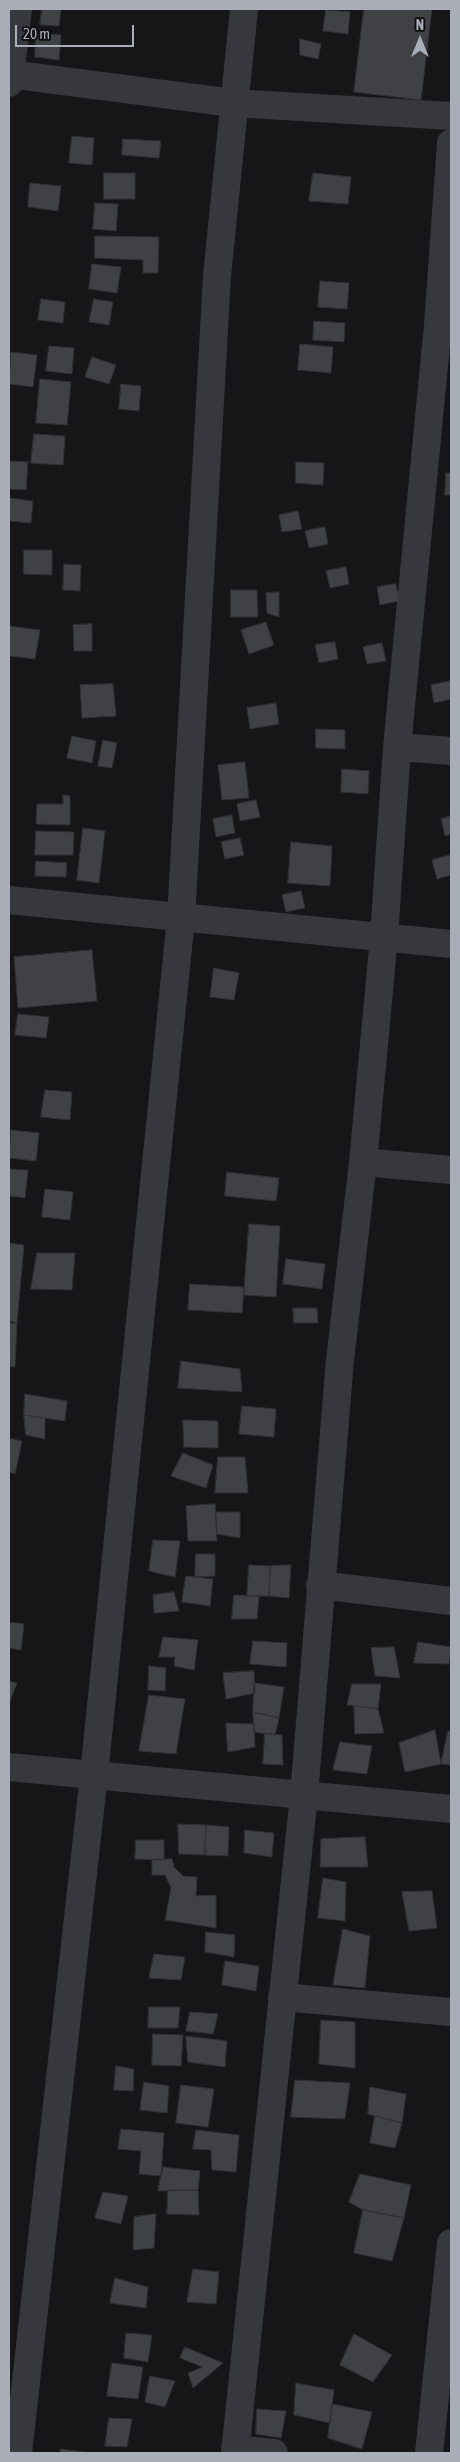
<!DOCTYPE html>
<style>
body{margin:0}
#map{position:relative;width:460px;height:2462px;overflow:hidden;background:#161618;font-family:"Asap Condensed",sans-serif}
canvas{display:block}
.frame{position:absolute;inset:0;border:10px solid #a8adb8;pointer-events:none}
.north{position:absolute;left:395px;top:15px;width:50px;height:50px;-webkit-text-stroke:4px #111113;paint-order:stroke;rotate:0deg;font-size:14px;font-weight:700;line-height:20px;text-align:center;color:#a8adb8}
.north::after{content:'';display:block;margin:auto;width:18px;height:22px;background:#a8adb8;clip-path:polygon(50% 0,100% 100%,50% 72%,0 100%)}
.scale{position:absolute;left:15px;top:25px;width:119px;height:22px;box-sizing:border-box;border:2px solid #a8adb8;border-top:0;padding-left:6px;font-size:15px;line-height:18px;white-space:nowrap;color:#a8adb8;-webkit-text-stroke:4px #111113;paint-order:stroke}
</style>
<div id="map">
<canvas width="460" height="2462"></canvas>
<div class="frame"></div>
<div class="north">N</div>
<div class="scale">20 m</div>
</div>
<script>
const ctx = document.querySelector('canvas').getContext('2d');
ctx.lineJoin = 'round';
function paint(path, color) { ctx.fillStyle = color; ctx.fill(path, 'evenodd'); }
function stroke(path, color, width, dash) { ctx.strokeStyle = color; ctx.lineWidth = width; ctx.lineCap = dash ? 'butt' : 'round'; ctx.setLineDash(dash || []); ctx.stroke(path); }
const building = new Path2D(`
 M 42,9 L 61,9 L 59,26 L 40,25 Z
 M 364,9 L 432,9 L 421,100 L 354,92 Z
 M 326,10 L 350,12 L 348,34 L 323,31 Z
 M 36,33 L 61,35 L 59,60 L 35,57 Z
 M 300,39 L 321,44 L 318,59 L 300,55 Z
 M 72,136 L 94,138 L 92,165 L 69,163 Z
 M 123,139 L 161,141 L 159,158 L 122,155 Z
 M 104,173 L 135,173 L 135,199 L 104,199 Z
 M 313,173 L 351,177 L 348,204 L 309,201 Z
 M 30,183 L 61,186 L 58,211 L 28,207 Z
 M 95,203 L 118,204 L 116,231 L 93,229 Z
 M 95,236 L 159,237 L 158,273 L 143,273 L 143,260 L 95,258 Z
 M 92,264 L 121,267 L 117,293 L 89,289 Z
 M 320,281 L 349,283 L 347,309 L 318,307 Z
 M 41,299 L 65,302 L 63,323 L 38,320 Z
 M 94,299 L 113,302 L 109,325 L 89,322 Z
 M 314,321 L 345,323 L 344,342 L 313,340 Z
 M 300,344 L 333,347 L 331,373 L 298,370 Z
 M 49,346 L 74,348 L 72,374 L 46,371 Z
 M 11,352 L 37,355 L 33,387 L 9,384 Z
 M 92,357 L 116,365 L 109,384 L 85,377 Z
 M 40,379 L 71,382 L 67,425 L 36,423 Z
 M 121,384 L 141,386 L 139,411 L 119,409 Z
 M 34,434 L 65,436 L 63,465 L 31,463 Z
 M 9,461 L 28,462 L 26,490 L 9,489 Z
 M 296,462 L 324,463 L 323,485 L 296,483 Z
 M 446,473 L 451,473 L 451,495 L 445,495 Z
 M 9,498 L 33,501 L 31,523 L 9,521 Z
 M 298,511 L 302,529 L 282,532 L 279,515 Z
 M 325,527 L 328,544 L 309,548 L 305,531 Z
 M 24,550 L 52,550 L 52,575 L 24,574 Z
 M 64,564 L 81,565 L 80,591 L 63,590 Z
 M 346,567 L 349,584 L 330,588 L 326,571 Z
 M 396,584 L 399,601 L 380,605 L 377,587 Z
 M 231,590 L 257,590 L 258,617 L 231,617 Z
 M 279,592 L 279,617 L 267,613 L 266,593 Z
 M 266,622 L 274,645 L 249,654 L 241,630 Z
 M 92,624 L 92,651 L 74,651 L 73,625 Z
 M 9,626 L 40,630 L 35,659 L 9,656 Z
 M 335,642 L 338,659 L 319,663 L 315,645 Z
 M 382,643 L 386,661 L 367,664 L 363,647 Z
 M 450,681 L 451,699 L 434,703 L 431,685 Z
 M 113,684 L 116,716 L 82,718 L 80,685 Z
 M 276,703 L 279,724 L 250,729 L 247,708 Z
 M 316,729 L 345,730 L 345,749 L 316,748 Z
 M 72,736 L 96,741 L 92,763 L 67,758 Z
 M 103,740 L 117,743 L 112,768 L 98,766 Z
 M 245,762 L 249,798 L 222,800 L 218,765 Z
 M 342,769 L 369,771 L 368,794 L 341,792 Z
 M 63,795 L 70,796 L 70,825 L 36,824 L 37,804 L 63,804 Z
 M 256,800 L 260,817 L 240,821 L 237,804 Z
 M 232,815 L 235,833 L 216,837 L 213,819 Z
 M 451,816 L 451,834 L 445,836 L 441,819 Z
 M 83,828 L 105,831 L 99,883 L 77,880 Z
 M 36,831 L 74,832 L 73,855 L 35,855 Z
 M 240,838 L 244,855 L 225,859 L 221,842 Z
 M 291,842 L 332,846 L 330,886 L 288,883 Z
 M 451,855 L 451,875 L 437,879 L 432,860 Z
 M 36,861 L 67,863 L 66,877 L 35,876 Z
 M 301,891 L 305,908 L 286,912 L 282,895 Z
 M 92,950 L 97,1001 L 18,1008 L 14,957 Z
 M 214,968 L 239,973 L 234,1000 L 210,997 Z
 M 18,1014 L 49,1017 L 46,1038 L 15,1035 Z
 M 45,1090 L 72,1092 L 70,1120 L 41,1117 Z
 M 11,1130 L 39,1133 L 36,1161 L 9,1158 Z
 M 9,1169 L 28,1170 L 25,1198 L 9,1196 Z
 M 227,1172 L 279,1178 L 276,1201 L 225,1196 Z
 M 45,1189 L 73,1192 L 70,1220 L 42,1217 Z
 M 249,1224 L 280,1226 L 276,1297 L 244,1295 Z
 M 9,1243 L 24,1245 L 17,1323 L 9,1321 Z
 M 37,1253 L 75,1253 L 72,1290 L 31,1289 Z
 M 286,1259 L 325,1264 L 322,1289 L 283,1284 Z
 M 190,1284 L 244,1287 L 242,1313 L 188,1310 Z
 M 293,1308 L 317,1308 L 318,1323 L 294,1323 Z
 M 9,1323 L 17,1323 L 15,1367 L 9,1366 Z
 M 181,1361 L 240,1369 L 242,1392 L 178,1388 Z
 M 25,1394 L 67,1401 L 65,1421 L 24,1415 Z
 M 242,1406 L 276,1409 L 274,1437 L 239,1434 Z
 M 24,1415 L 45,1418 L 45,1439 L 26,1435 Z
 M 183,1420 L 218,1421 L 218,1448 L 184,1447 Z
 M 9,1438 L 22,1441 L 15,1474 L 9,1472 Z
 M 183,1453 L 213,1465 L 206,1488 L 171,1476 Z
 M 218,1457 L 245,1457 L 248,1493 L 215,1493 Z
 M 215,1504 L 217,1541 L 188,1541 L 186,1506 Z
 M 216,1512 L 240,1512 L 240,1538 L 217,1534 Z
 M 153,1540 L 180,1541 L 175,1577 L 149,1571 Z
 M 196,1554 L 215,1554 L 215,1576 L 195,1577 Z
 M 249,1565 L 270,1566 L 269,1596 L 247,1596 Z
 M 291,1565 L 289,1598 L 269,1596 L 270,1566 Z
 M 186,1576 L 213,1579 L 210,1606 L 182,1602 Z
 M 174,1592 L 179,1611 L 154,1613 L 153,1595 Z
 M 234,1595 L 259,1596 L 257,1619 L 232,1619 Z
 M 9,1622 L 24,1624 L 21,1650 L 9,1648 Z
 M 163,1637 L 198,1640 L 194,1670 L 174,1666 L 175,1657 L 159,1657 Z
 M 253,1641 L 287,1643 L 286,1667 L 250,1664 Z
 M 418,1642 L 451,1647 L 449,1664 L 414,1663 Z
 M 394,1647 L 400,1678 L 375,1676 L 371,1648 Z
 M 149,1666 L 166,1668 L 165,1691 L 148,1690 Z
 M 254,1671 L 255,1693 L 226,1699 L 223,1673 Z
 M 9,1681 L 17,1683 L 9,1704 Z
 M 254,1683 L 284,1687 L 279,1718 L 253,1712 Z
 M 352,1684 L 381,1684 L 378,1709 L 347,1705 Z
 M 149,1695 L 185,1699 L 176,1754 L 139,1751 Z
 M 354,1706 L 378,1709 L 384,1733 L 355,1734 Z
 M 253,1712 L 279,1718 L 275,1735 L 254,1732 Z
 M 226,1723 L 254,1724 L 255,1747 L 228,1752 Z
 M 435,1730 L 441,1764 L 405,1772 L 399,1743 Z
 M 448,1731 L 451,1732 L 451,1765 L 441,1764 Z
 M 265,1733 L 282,1735 L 283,1765 L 263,1764 Z
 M 340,1742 L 372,1746 L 367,1774 L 333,1770 Z
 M 178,1824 L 206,1825 L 205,1855 L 179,1854 Z
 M 206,1825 L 229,1827 L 228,1856 L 205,1855 Z
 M 245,1830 L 274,1833 L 272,1857 L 244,1853 Z
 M 365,1837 L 368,1867 L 320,1867 L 321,1839 Z
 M 136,1840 L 164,1840 L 164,1860 L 135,1859 Z
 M 172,1859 L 174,1867 L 183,1876 L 197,1877 L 196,1896 L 216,1895 L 216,1928 L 165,1920 L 171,1888 L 165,1875 L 152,1875 L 152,1860 Z
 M 323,1878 L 346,1882 L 345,1921 L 318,1918 Z
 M 432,1891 L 437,1928 L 409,1931 L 402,1892 Z
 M 343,1929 L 370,1936 L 365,1988 L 333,1985 Z
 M 206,1932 L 235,1935 L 234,1957 L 205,1952 Z
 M 154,1954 L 185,1957 L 181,1980 L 149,1978 Z
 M 225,1961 L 259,1966 L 256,1991 L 222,1985 Z
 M 149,2007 L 180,2007 L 178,2028 L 148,2028 Z
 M 190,2012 L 218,2014 L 213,2034 L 186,2031 Z
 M 321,2020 L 355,2022 L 355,2068 L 319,2064 Z
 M 153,2034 L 183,2035 L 181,2066 L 152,2065 Z
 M 186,2036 L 227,2041 L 225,2067 L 188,2062 Z
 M 116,2066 L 134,2069 L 133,2091 L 114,2090 Z
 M 295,2080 L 350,2083 L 345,2119 L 291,2117 Z
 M 144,2082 L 169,2086 L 167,2113 L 140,2110 Z
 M 181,2085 L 214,2089 L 208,2127 L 176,2123 Z
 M 370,2087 L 406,2094 L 402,2123 L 368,2114 Z
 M 375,2116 L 402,2123 L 395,2148 L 370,2143 Z
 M 121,2129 L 164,2133 L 161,2176 L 139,2174 L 141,2151 L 118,2149 Z
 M 196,2130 L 239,2135 L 236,2172 L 212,2170 L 211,2150 L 193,2149 Z
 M 163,2167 L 200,2171 L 198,2190 L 158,2191 Z
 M 360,2174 L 411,2185 L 404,2218 L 363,2210 L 349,2202 Z
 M 168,2190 L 198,2190 L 199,2215 L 167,2214 Z
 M 103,2192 L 128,2196 L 121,2224 L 95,2218 Z
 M 363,2210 L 404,2218 L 392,2261 L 354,2253 Z
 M 156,2214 L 154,2248 L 133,2250 L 134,2217 Z
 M 193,2269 L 219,2272 L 216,2304 L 187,2302 Z
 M 115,2278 L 148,2287 L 146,2308 L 110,2303 Z
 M 126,2333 L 152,2335 L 148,2362 L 124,2358 Z
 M 354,2334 L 392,2355 L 373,2382 L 340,2365 Z
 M 185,2347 L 223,2363 L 193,2388 L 188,2373 L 203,2367 L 180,2358 Z
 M 112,2363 L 143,2367 L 138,2399 L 107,2396 Z
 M 150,2376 L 175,2381 L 165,2407 L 145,2402 Z
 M 296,2383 L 334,2390 L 330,2423 L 294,2415 Z
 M 332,2404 L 372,2412 L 362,2449 L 328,2438 Z
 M 257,2409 L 286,2411 L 281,2438 L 256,2434 Z
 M 109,2418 L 132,2419 L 127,2447 L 105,2446 Z
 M 61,2449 L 90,2453 L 60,2453 Z`);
paint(building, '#404145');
stroke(building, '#303034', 1);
stroke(new Path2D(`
 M 9,74 L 233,103 L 451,116
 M 9,83 L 18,9
 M 397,747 L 451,751
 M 9,900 L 451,944
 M 363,1162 L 451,1170
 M 320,1585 L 451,1601
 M 9,1767 L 451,1809
 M 282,1997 L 451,2012
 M 235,2449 L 274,2453
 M 18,2453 L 94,1775 L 181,918 L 217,276 L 244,9
 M 235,2453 L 304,1795 L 340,1360 L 363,1162 L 384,937 L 397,747 L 438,325 L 451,143
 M 429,2453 L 451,2243`), '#37383d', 28);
</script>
